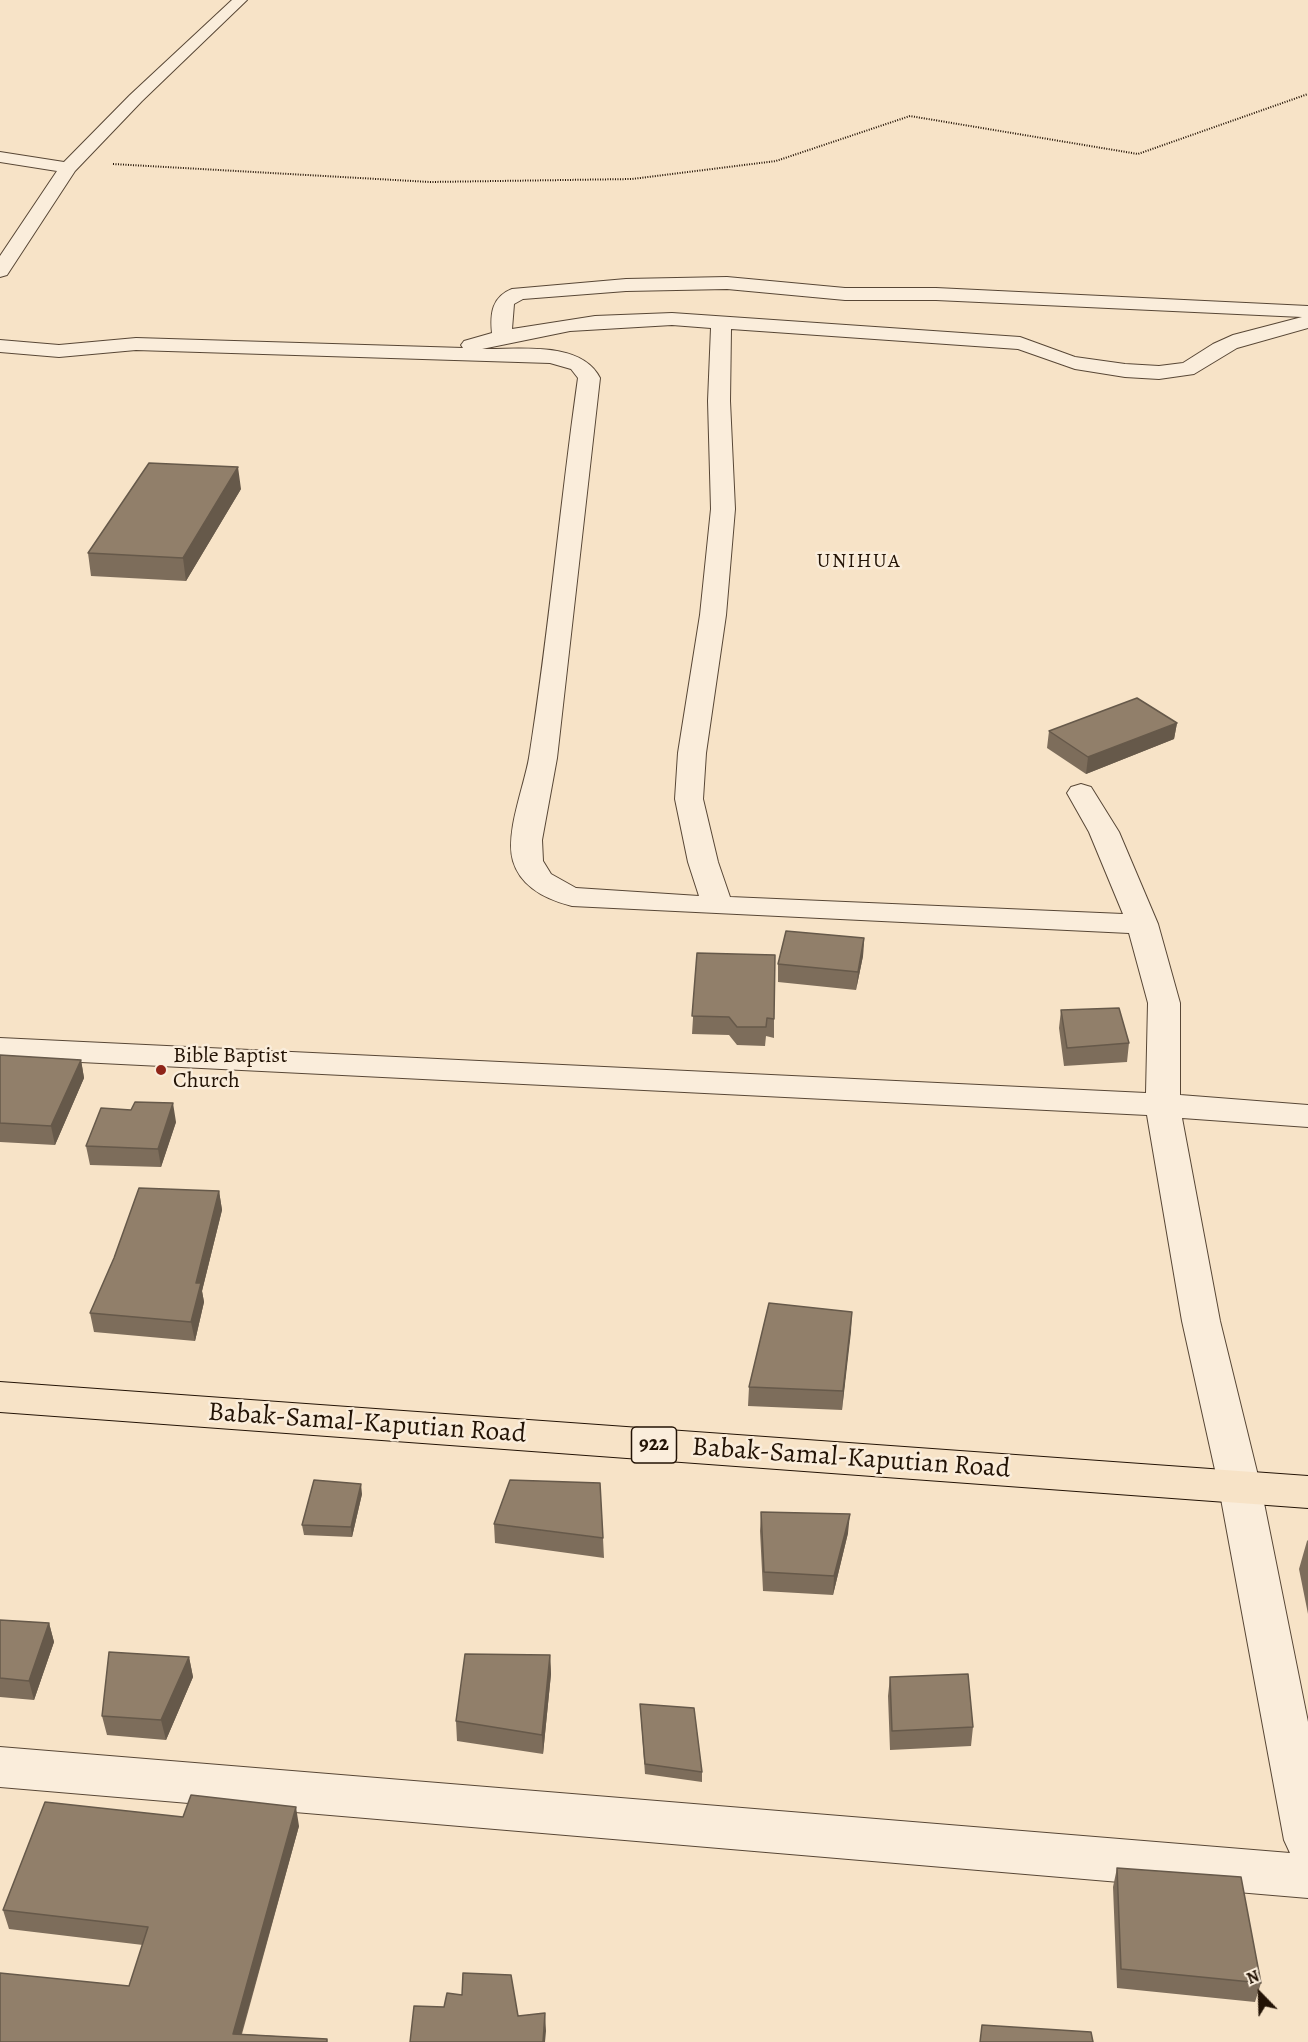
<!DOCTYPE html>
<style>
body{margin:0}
#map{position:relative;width:1308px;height:2042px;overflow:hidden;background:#f7e3c7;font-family:Alegreya,serif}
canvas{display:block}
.north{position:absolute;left:1230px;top:1964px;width:60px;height:60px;-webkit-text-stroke:4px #faeddb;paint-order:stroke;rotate:337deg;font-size:16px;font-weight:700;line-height:24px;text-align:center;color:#231305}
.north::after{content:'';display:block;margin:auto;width:21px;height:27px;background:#231305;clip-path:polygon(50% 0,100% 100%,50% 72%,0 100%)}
</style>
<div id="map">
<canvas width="1308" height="2042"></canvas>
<div class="north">N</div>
</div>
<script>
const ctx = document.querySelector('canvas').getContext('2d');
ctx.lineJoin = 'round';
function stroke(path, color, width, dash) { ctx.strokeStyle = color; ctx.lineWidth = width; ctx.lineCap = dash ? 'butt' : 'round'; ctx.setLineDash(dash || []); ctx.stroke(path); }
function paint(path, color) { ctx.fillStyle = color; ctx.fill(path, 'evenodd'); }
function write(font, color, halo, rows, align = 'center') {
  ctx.font = font + ' Alegreya,serif'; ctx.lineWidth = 5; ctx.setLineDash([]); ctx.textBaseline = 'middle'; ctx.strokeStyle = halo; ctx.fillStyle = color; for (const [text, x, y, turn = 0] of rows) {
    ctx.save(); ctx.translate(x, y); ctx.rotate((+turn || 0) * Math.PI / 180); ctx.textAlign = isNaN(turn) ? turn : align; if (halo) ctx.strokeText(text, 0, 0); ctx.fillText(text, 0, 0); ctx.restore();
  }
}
const minor = new Path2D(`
 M 232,0 L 247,0 L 142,101 L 75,171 L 7,275 L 0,277 L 0,256 L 57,171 L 0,162 L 0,152 L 64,162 L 130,95 Z
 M 727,277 L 845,288 L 936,288 L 1308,306 L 1308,328 L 1237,348 L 1194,374 L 1159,379 L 1125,377 L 1075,369 L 1018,349 L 731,329 L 730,401 L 735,509 L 726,615 L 706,753 L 703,799 L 718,862 L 730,897 L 1123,914 L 1089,832 L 1067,793 L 1071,787 L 1081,784 L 1091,787 L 1119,832 L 1158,924 L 1180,1003 L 1180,1095 L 1308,1105 L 1308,1127 L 1182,1118 L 1220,1321 L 1261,1488 L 1308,1722 L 1308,1898 L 0,1787 L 0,1747 L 1290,1853 L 1284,1840 L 1219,1488 L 1182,1321 L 1147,1115 L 0,1058 L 0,1038 L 1146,1093 L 1148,1003 L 1129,933 L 572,906 C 548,900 521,888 513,861 C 505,833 524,787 529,758 C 549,632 560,504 578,378 L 571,369 L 550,363 L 136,350 L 59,357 L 0,352 L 0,340 L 59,345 L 136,338 L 463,348 L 461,345 L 464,341 L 492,333 C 490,313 492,297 512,289 L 626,279 ZM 727,289 L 845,300 L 936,300 L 1302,317 L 1233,335 L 1213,344 L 1183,363 L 1159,366 L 1125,364 L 1075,357 L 1020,337 L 672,313 L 595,316 L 512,329 L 514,304 L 523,299 L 626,291 ZM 672,325 L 711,328 L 708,401 L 711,509 L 700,615 L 678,753 L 675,799 L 688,862 L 699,896 L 576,888 L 551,874 L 543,861 L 542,840 L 557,758 L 600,378 C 581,340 518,350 482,349 L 570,331 Z`);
const major = new Path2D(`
 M 0,1382 L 1308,1476 L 1308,1508 L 0,1412 Z`);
stroke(minor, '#584736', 2);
stroke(major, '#231305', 2);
stroke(new Path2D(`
 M 113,164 L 430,182 L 632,179 L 776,161 L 910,116 L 1138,154 L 1308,94`), '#231305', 2, [1, 1.5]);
paint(minor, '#faeddb');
paint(major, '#f7e3c7');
paint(new Path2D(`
 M 241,489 L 186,581 L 91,576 L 88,553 Z
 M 1177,723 L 1174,739 L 1086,774 L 1047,748 L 1049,731 Z
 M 864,938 L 863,956 L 856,990 L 778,982 L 778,964 Z
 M 697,953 L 774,1019 L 774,1038 L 766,1036 L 765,1046 L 737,1045 L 729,1035 L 692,1034 Z
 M 1061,1010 L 1129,1043 L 1127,1062 L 1064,1066 L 1059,1028 Z
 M 0,1055 L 81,1060 L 84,1078 L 55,1145 L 0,1142 Z
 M 176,1122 L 161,1167 L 90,1165 L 86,1146 Z
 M 219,1191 L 222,1210 L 202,1291 L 204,1302 L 195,1341 L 94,1332 L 90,1313 Z
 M 852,1312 L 842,1410 L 748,1406 L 749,1387 Z
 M 362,1494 L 352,1537 L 304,1535 L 302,1525 Z
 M 761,1512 L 848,1533 L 833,1595 L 763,1591 L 760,1531 Z
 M 494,1524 L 603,1538 L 604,1558 L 495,1543 Z
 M 1308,1540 L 1308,1614 L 1299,1569 L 1307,1541 Z
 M 0,1620 L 49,1623 L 54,1642 L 34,1700 L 0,1697 Z
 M 550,1655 L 551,1674 L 543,1754 L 457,1741 L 456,1721 Z
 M 189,1657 L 193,1677 L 166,1740 L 107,1735 L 102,1716 Z
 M 890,1677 L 973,1727 L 971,1746 L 890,1750 L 888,1696 Z
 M 640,1704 L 702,1772 L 702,1782 L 645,1774 Z
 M 183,1817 L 299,1826 L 242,2034 L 327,2039 L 327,2042 L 0,2042 L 129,1986 L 143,1945 L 9,1929 L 3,1910 Z
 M 1117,1868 L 1261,1983 L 1255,2002 L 1117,1988 L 1113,1887 Z`), '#7d6d5b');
paint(new Path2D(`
 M 238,467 L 241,489 L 186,581 L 183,558 Z
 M 1177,723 L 1174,739 L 1086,774 L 1088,757 Z
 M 864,938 L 863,956 L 856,990 L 858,972 Z
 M 81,1060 L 84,1078 L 55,1145 L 51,1126 Z
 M 173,1103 L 176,1122 L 161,1167 L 158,1149 Z
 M 219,1191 L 222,1210 L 202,1291 L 204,1302 L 195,1341 L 191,1322 L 196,1283 Z
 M 852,1312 L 851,1332 L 842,1410 L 843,1391 Z
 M 361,1484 L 362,1494 L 352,1537 L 351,1527 Z
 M 850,1514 L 848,1533 L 833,1595 L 834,1576 Z
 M 49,1623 L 54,1642 L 34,1700 L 29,1681 Z
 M 550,1655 L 551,1674 L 543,1754 L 542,1735 Z
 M 189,1657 L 193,1677 L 166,1740 L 161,1720 Z
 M 296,1807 L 299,1826 L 239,2042 L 233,2034 Z
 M 545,2013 L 546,2031 L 545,2042 L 543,2042 Z`), '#66594a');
const building = new Path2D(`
 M 149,463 L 238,467 L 183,558 L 88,553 Z
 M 1137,698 L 1177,723 L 1088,757 L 1049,731 Z
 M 786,931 L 864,938 L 858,972 L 778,964 Z
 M 697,953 L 775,955 L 774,1019 L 767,1018 L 766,1027 L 737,1027 L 729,1017 L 692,1016 Z
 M 1119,1008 L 1129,1043 L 1067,1048 L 1061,1010 Z
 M 0,1055 L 81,1060 L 51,1126 L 0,1123 Z
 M 135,1102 L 173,1103 L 158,1149 L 86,1146 L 101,1108 L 131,1110 Z
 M 139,1188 L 219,1191 L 196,1283 L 201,1283 L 191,1322 L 90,1313 L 114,1258 Z
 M 769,1303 L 852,1312 L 843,1391 L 749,1387 Z
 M 314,1480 L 361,1484 L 351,1527 L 302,1525 Z
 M 510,1480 L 600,1483 L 603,1538 L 494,1524 Z
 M 761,1512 L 850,1514 L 834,1576 L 764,1572 Z
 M 0,1620 L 49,1623 L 29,1681 L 0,1678 Z
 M 109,1652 L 189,1657 L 161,1720 L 102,1716 Z
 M 465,1654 L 550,1655 L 542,1735 L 456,1721 Z
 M 968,1674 L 973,1727 L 892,1731 L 890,1677 Z
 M 640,1704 L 694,1708 L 702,1772 L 645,1764 Z
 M 191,1795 L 296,1807 L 233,2034 L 327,2039 L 327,2042 L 0,2042 L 0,1973 L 129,1986 L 148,1927 L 3,1910 L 45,1802 L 183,1817 Z
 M 1117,1868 L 1241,1877 L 1261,1983 L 1121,1969 Z
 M 463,1973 L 511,1975 L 518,2016 L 545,2013 L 543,2042 L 410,2042 L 414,2006 L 444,2007 L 447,1993 L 462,1995 Z
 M 982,2025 L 1091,2032 L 1093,2042 L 980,2042 Z`);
paint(building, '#917f6a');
stroke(building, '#66594a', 1.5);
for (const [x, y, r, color] of [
 [161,1070,6,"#8f2418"]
]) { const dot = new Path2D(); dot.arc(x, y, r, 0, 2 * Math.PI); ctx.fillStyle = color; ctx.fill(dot); stroke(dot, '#faeddb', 2); }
ctx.letterSpacing = '1.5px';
write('20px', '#231305', '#faeddb', [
 ["UNIHUA",859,562]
]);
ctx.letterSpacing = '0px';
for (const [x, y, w] of [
 [654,1445,45]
]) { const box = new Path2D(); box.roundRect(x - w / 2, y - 18, w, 36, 4.5); ctx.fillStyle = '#faeddb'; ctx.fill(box); stroke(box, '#231305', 1.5); }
write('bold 21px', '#231305', null, [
 ["922",654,1445]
]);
write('22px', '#231305', '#faeddb', [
 ["Bible Baptist",173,1057],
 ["Church",173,1082]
], 'left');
write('27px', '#231305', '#faeddb', [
 ["Babak-Samal-Kaputian Road",367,1424,4],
 ["Babak-Samal-Kaputian Road",851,1459,4]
]);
</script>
